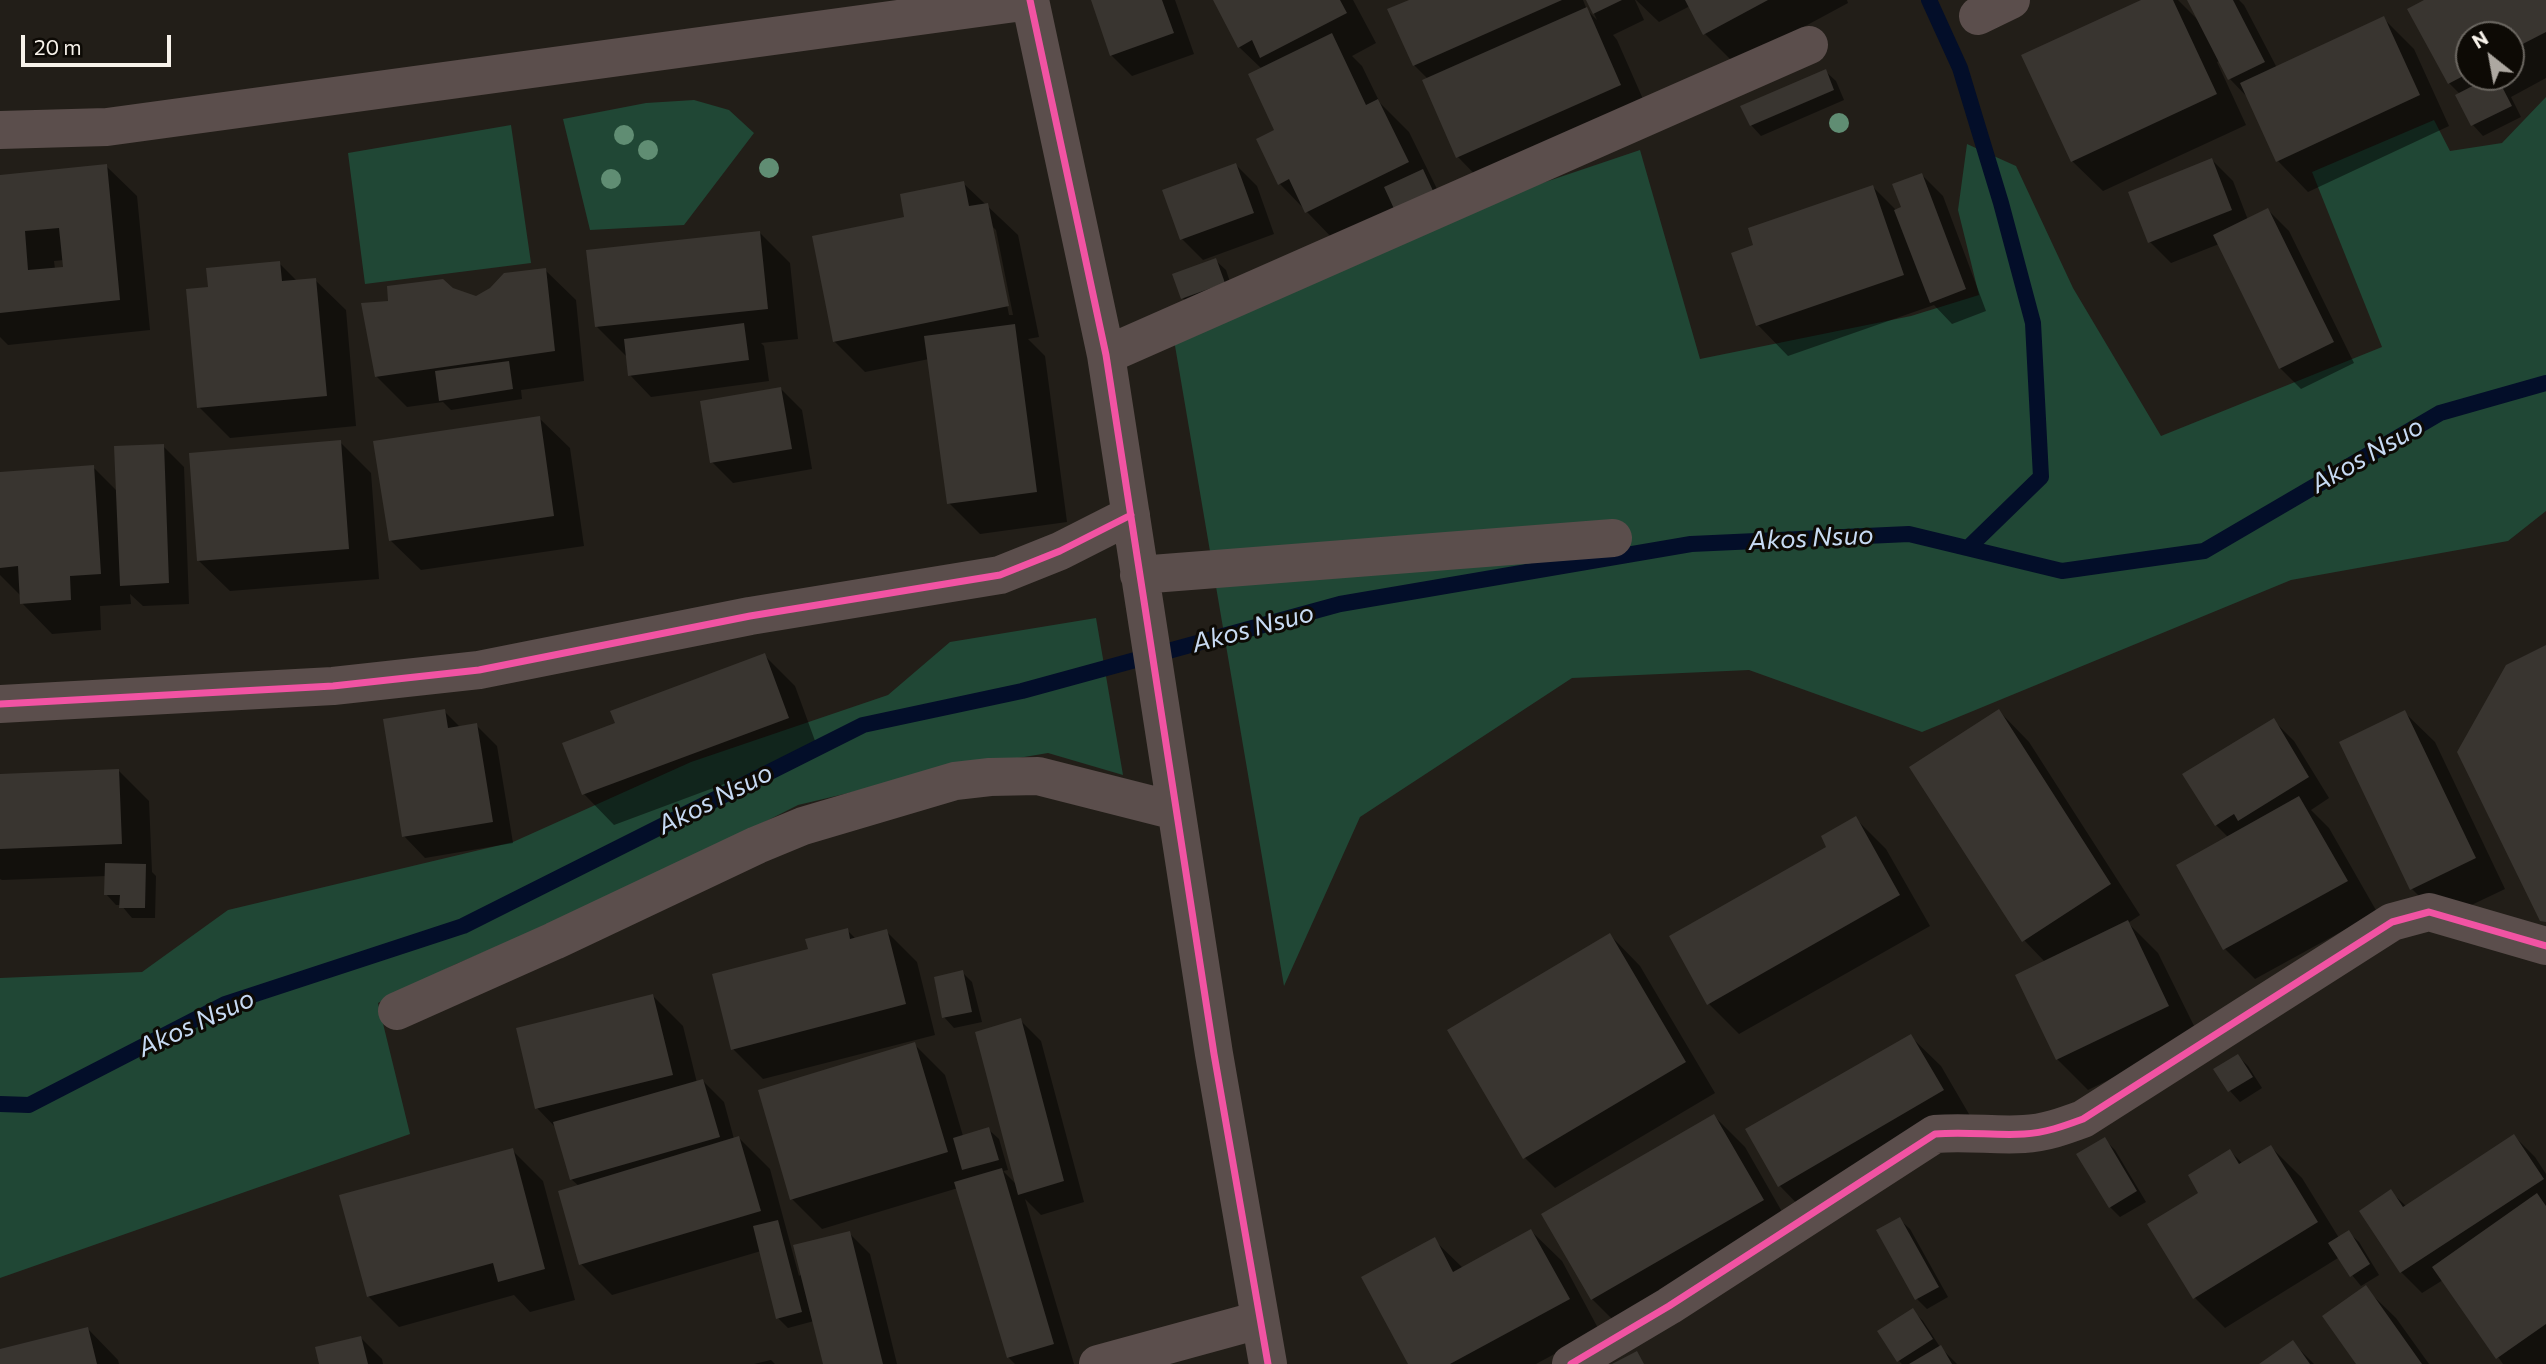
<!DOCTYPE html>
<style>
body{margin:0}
#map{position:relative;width:2546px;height:1364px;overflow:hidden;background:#221e18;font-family:Commissioner,sans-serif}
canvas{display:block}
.north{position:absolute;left:2455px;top:21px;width:70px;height:70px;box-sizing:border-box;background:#0d0a05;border:2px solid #6b6761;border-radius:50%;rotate:329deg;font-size:19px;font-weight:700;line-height:28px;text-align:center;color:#f8f3eb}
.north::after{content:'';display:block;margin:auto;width:24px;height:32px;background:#ada8a1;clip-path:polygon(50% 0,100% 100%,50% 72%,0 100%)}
.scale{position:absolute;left:21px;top:35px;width:150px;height:32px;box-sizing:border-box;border:4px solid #f8f3eb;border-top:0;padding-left:9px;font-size:21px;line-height:24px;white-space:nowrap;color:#f8f3eb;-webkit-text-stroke:5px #0d0a05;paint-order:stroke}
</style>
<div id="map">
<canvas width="2546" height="1364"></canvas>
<div class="north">N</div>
<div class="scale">20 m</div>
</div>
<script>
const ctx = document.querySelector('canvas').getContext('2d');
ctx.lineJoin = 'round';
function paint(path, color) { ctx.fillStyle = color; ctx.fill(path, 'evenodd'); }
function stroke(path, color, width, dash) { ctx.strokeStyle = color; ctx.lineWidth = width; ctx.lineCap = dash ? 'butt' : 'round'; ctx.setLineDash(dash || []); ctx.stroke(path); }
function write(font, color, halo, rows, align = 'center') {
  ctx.font = font + ' Commissioner,sans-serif'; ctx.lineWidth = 6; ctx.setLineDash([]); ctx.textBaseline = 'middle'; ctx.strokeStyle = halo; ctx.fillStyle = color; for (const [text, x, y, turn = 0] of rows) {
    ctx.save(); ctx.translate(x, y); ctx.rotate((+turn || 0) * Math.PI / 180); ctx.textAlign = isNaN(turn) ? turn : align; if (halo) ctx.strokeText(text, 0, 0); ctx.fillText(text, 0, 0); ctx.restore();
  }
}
paint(new Path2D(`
 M 2546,97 L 2546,511 L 2508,541 L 2291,580 L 1922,732 L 1749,670 L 1572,678 L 1360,817 L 1284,986 L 1173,334 L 1421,224 L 1640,150 L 1700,359 L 1911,316 L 1979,295 L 1958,210 L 1967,144 L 2016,166 L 2073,288 L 2161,436 L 2382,347 L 2312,172 L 2434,120 L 2450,151 L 2502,143 Z
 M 694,100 L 729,110 L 754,133 L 684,225 L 590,230 L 563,119 L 646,103 Z
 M 511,125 L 531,263 L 365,284 L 348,153 Z
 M 1096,618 L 1123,775 L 1048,753 L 941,771 L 798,805 L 616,897 L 456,964 L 378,1003 L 410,1134 L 0,1278 L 0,978 L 142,972 L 228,910 L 513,842 L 691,762 L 888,695 L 950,642 Z`), '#204735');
paint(new Path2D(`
 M 1093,0 L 1175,0 L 1194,54 L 1132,76 L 1111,55 Z
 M 1215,0 L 1353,0 L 1376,43 L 1352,56 L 1362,66 L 1380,103 L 1409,132 L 1439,193 L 1337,243 L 1280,184 L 1277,130 L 1262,69 L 1239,47 Z
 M 1413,0 L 1583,0 L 1587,10 L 1597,20 L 1588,0 L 1635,0 L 1644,20 L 1613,35 L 1617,40 L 1650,115 L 1488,188 L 1458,157 L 1428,79 L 1414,65 Z
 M 1636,0 L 1847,0 L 1848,3 L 1735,64 L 1705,34 L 1690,6 L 1659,22 Z
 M 2145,0 L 2178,0 L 2199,21 L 2192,0 L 2239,0 L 2244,5 L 2277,68 L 2383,18 L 2414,49 L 2449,126 L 2308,192 L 2278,161 L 2250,100 L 2230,79 L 2220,61 L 2217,62 L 2246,125 L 2103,191 L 2072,161 Z
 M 2427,0 L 2546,0 L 2546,78 L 2511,97 L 2521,117 L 2483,136 L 2473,125 L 2457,95 L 2460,94 L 2449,83 ZM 2469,35 L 2511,35 L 2511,77 L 2469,77 Z
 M 1825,71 L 1836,81 L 1844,100 L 1761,136 L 1751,125 Z
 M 2212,160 L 2233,181 L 2248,220 L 2268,210 L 2289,231 L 2354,363 L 2301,389 L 2280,368 L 2219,244 L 2171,263 L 2150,242 Z
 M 1236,165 L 1257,186 L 1274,234 L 1203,260 L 1182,239 Z
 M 106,166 L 137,196 L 150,330 L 8,345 L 0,337 L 0,177 ZM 64,260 L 65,268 L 55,269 L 54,261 Z
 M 1922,175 L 1943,196 L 1986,311 L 1952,324 L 1934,305 L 1788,356 L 1758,325 L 1873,187 L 1897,211 L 1903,208 Z
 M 963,183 L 1018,235 L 1039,337 L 1028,339 L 1045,356 L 1067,522 L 980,534 L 949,503 L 929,359 L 865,372 L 834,341 ZM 991,225 L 996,230 L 1013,315 L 1009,315 Z
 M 760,233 L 790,263 L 798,339 L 761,343 L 764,346 L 769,381 L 651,397 L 630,375 L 628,358 L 597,327 Z
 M 1215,260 L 1226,270 L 1234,294 L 1193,309 L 1183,298 Z
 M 279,263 L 297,281 L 315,280 L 346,310 L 356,426 L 230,438 L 199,407 L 210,289 Z
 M 545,270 L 576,300 L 584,381 L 521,390 L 522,399 L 451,410 L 443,402 L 407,407 L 376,376 L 390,302 L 452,289 L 476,298 L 491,289 Z
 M 781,389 L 802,410 L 812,469 L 733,483 L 712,462 Z
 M 539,418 L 570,448 L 584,546 L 421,570 L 390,540 Z
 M 340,442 L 371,473 L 379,579 L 230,591 L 199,561 Z
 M 163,446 L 184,467 L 189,604 L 143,606 L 130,594 L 131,604 L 100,606 L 101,630 L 52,634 L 22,603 L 21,596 L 0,575 L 0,474 L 93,467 L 118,492 Z
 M 764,655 L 795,686 L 818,749 L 614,825 L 584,794 L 617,724 Z
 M 444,711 L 461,728 L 476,725 L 497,746 L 513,843 L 425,858 L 404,836 Z
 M 1999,711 L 2029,742 L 2140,915 L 2128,923 L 2158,953 L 2199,1036 L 2088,1090 L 2057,1059 L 2045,962 L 2024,940 Z
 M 2404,712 L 2435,742 L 2505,889 L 2442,919 L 2412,889 Z
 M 2273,720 L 2294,741 L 2329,798 L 2311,810 L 2329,828 L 2377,912 L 2255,979 L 2225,949 L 2228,837 L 2216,825 Z
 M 118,770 L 149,801 L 152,872 L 156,876 L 155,918 L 132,918 L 121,905 L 116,905 L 106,894 L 106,876 L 2,880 L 0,879 L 0,776 Z
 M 1856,819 L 1886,849 L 1930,926 L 1739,1034 L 1709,1004 L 1829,847 Z
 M 847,930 L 856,939 L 886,931 L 917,962 L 935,1035 L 763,1079 L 733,1049 L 811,950 Z
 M 1610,935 L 1640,966 L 1715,1093 L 1555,1188 L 1525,1158 Z
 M 962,972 L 972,982 L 982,1022 L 954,1028 L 944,1017 Z
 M 653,996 L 683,1026 L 697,1083 L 703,1081 L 724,1102 L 734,1139 L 739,1138 L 770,1169 L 799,1276 L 849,1233 L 870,1254 L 897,1364 L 824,1364 L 814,1321 L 788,1328 L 778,1318 L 761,1251 L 612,1295 L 581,1264 L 579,1186 L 571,1179 L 557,1129 L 537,1108 Z
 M 1020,1020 L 1041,1041 L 1084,1202 L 1041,1215 L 1025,1199 L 1074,1364 L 1015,1364 L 1008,1357 L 958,1188 L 822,1229 L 792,1199 L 914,1044 L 945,1075 L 963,1136 L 988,1129 L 999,1139 L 1008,1170 L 1003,1171 L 1018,1186 Z
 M 1910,1036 L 1941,1066 L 1973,1121 L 1809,1216 L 1779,1185 Z
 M 2238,1056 L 2248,1066 L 2262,1088 L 2240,1102 L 2230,1091 L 2216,1070 Z
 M 1714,1116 L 1745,1147 L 1793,1231 L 1622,1329 L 1592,1299 Z
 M 2514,1136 L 2535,1157 L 2546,1174 L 2546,1364 L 2503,1364 L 2443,1280 L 2422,1293 L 2401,1272 L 2361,1211 L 2391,1192 L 2407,1207 Z
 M 2105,1140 L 2115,1150 L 2146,1202 L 2120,1217 L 2110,1207 Z
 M 2271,1147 L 2302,1178 L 2339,1238 L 2348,1232 L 2359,1242 L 2379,1275 L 2361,1286 L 2338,1258 L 2225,1328 L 2195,1298 L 2201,1193 L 2230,1151 L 2243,1164 Z
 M 512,1150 L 543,1181 L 575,1300 L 530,1312 L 514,1295 L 399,1327 L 368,1296 Z
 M 1899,1219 L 1910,1229 L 1948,1297 L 1927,1309 L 1917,1299 Z
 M 1531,1231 L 1562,1261 L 1599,1330 L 1536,1364 L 1410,1364 L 1434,1240 L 1463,1268 Z
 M 2365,1288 L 2396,1318 L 2429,1364 L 2358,1364 Z
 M 1912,1310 L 1923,1321 L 1940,1347 L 1957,1364 L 1902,1364 L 1899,1361 Z
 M 88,1329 L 118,1360 L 119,1364 L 0,1364 L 0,1350 Z
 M 361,1338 L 382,1359 L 383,1364 L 321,1364 Z
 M 2292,1342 L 2314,1364 L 2262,1364 Z
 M 771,1360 L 775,1364 L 754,1364 Z`), '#0007');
stroke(new Path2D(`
 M 1929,0 L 1960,68 L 2001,203 L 2033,323 L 2041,477 L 1968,548
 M 0,1104 L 29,1105 L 225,1004 L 463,926 L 863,725 L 1022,691 L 1340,604 L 1691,544 L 1909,534 L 2062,571 L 2204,551 L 2440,413 L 2546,383`), '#030e29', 16);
paint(new Path2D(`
 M 1091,0 L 1162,0 L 1174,33 L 1110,56 Z
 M 1213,0 L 1340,0 L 1347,13 L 1260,58 L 1252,40 L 1238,48 Z
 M 1409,0 L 1562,0 L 1413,66 L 1387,9 Z
 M 1586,0 L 1622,0 L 1593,14 Z
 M 1685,0 L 1768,0 L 1703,35 Z
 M 2141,0 L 2173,0 L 2217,94 L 2071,162 L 2021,55 Z
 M 2187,0 L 2233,0 L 2265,62 L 2228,80 Z
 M 2424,0 L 2546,0 L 2546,32 L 2511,50 L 2511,35 L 2469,35 L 2469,73 L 2448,84 L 2407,9 Z
 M 1587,7 L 1621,85 L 1456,158 L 1422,80 Z
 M 2384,16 L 2420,95 L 2276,162 L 2240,83 Z
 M 1332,33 L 1366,105 L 1378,99 L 1409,162 L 1305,213 L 1289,179 L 1278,185 L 1256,139 L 1274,130 L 1248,74 Z
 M 1826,69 L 1834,90 L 1750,126 L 1740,106 Z
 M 2490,77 L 2497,77 L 2512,106 L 2471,126 L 2455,95 Z
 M 2212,158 L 2232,210 L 2148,243 L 2128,192 Z
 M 1236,163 L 1254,213 L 1180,240 L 1162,190 Z
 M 107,164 L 120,300 L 0,313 L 0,175 ZM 59,228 L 63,267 L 28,270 L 25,231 Z
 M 1423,169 L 1440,206 L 1401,224 L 1384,187 Z
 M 1922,173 L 1966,289 L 1930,303 L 1894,210 L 1901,207 L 1892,184 Z
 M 964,181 L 969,206 L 988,203 L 1009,306 L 833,342 L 812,236 L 904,217 L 900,194 Z
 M 1873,185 L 1904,275 L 1756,326 L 1731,253 L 1753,245 L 1748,228 Z
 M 2268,208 L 2334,342 L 2279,369 L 2213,235 Z
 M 760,231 L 768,309 L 595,327 L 586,250 Z
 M 1216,258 L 1225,283 L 1181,299 L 1172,274 Z
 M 280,261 L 282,281 L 316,278 L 327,396 L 197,408 L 186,289 L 208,287 L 206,268 Z
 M 546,268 L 555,351 L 375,377 L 361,303 L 388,301 L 387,286 L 443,279 L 453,288 L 476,296 L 490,288 L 504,273 Z
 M 744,323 L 749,360 L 628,376 L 624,339 Z
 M 1015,324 L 1037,492 L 947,504 L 924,336 Z
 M 509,361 L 513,389 L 439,401 L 435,371 Z
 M 781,387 L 792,449 L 710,463 L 700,401 Z
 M 540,416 L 554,516 L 389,541 L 373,441 Z
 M 341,440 L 349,549 L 197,561 L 189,453 Z
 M 164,444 L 169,583 L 120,586 L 114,446 Z
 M 94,465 L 101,574 L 70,576 L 71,600 L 20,604 L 18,566 L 0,568 L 0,472 Z
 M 2546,645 L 2546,922 L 2540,921 L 2457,752 L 2506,665 Z
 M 765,653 L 789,718 L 582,795 L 562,743 L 615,723 L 610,711 Z
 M 445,709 L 448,728 L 477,723 L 493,822 L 402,837 L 383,719 Z
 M 1999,709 L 2111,884 L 2022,942 L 1909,767 Z
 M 2405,710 L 2476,858 L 2410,890 L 2339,742 Z
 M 2274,718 L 2309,777 L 2238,821 L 2234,814 L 2215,826 L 2182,774 Z
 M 119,769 L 122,844 L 0,849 L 0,774 Z
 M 2299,796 L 2348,881 L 2223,950 L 2176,865 Z
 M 1856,816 L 1900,895 L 1707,1005 L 1669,936 L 1826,847 L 1821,836 Z
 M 105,863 L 146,864 L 145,908 L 119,908 L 120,895 L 104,895 Z
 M 2128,920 L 2169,1006 L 2056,1060 L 2015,975 Z
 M 848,928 L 850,939 L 887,929 L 906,1004 L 731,1050 L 712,974 L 808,949 L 805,939 Z
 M 1610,933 L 1686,1062 L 1523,1159 L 1447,1030 Z
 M 963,970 L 972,1012 L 942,1018 L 934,977 Z
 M 653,994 L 673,1075 L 535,1109 L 516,1028 Z
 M 1021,1018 L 1064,1181 L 1018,1195 L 975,1032 Z
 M 1911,1034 L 1944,1090 L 1778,1187 L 1745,1129 Z
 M 915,1042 L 948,1152 L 790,1200 L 758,1090 Z
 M 2238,1054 L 2253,1077 L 2228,1092 L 2213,1069 Z
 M 703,1079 L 720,1137 L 570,1180 L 553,1122 Z
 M 1714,1114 L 1764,1200 L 1591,1300 L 1541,1214 Z
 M 989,1127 L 999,1160 L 962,1170 L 953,1138 Z
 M 2514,1134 L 2544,1179 L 2400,1273 L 2359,1211 L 2391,1189 L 2403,1207 Z
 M 739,1136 L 761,1211 L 579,1265 L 558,1191 Z
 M 2105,1137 L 2137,1191 L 2109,1208 L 2076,1154 Z
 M 2271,1145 L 2318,1222 L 2193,1299 L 2147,1224 L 2198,1193 L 2188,1175 L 2230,1149 L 2239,1164 Z
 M 513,1148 L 545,1269 L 498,1282 L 493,1263 L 367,1297 L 339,1195 Z
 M 1002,1168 L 1054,1344 L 1007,1358 L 954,1182 Z
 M 2537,1193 L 2546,1206 L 2546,1324 L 2496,1359 L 2432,1267 Z
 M 1900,1217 L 1939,1287 L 1915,1300 L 1876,1230 Z
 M 778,1220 L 802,1312 L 776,1319 L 753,1226 Z
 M 1531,1229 L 1570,1299 L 1450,1364 L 1408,1364 L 1361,1277 L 1435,1237 L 1453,1272 Z
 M 2349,1230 L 2370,1264 L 2350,1277 L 2328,1243 Z
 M 850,1231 L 883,1364 L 823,1364 L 793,1245 Z
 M 2366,1285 L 2422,1364 L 2356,1364 L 2322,1316 Z
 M 1913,1308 L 1933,1339 L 1897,1362 L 1877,1331 Z
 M 88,1327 L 97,1364 L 0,1364 L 0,1349 Z
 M 361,1336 L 368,1364 L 319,1364 L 315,1347 Z
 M 2293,1340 L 2310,1364 L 2259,1364 Z
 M 1941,1345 L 1952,1364 L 1909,1364 Z
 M 1637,1351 L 1644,1364 L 1612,1364 Z`), '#393530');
stroke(new Path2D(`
 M 1030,0 L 1106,355 L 1214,1054 L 1268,1364
 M 1978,16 L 2011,0
 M 0,130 L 107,127 L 1030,1
 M 1106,355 L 1809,45
 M 1139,575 L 1613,538
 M 0,704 L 333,686 L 479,670 L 750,616 L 1000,575 L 1060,551 L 1131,515
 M 397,1011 L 554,941 L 757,845 L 803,826 L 955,781 L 990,777 L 1038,776 L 1176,811
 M 1098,1364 L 1259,1320
 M 1571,1364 L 1669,1306 L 1935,1134 C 1967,1131 1995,1136 2024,1134 C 2045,1133 2064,1126 2083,1119 L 2392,922 L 2429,912 L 2546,946`), '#5b4e4c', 38);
stroke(new Path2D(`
 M 1030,0 L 1106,355 L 1214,1054 L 1268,1364
 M 0,704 L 333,686 L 479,670 L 750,616 L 1000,575 L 1060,551 L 1131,515
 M 1571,1364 L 1669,1306 L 1935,1134 C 1967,1131 1995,1136 2024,1134 C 2045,1133 2064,1126 2083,1119 L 2392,922 L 2429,912 L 2546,946`), '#f153a3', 7);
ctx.fillStyle = '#608d73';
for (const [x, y] of [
 [1839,123],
 [624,135],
 [648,150],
 [769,168],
 [611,179]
]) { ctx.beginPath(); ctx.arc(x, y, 10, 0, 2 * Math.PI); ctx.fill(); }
write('italic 26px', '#c7daf3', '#0d0a05', [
 ["Akos Nsuo",2367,455,-30],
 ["Akos Nsuo",1811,538,-3],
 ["Akos Nsuo",1253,628,-15],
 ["Akos Nsuo",715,799,-27],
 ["Akos Nsuo",196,1023,-25]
]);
</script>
